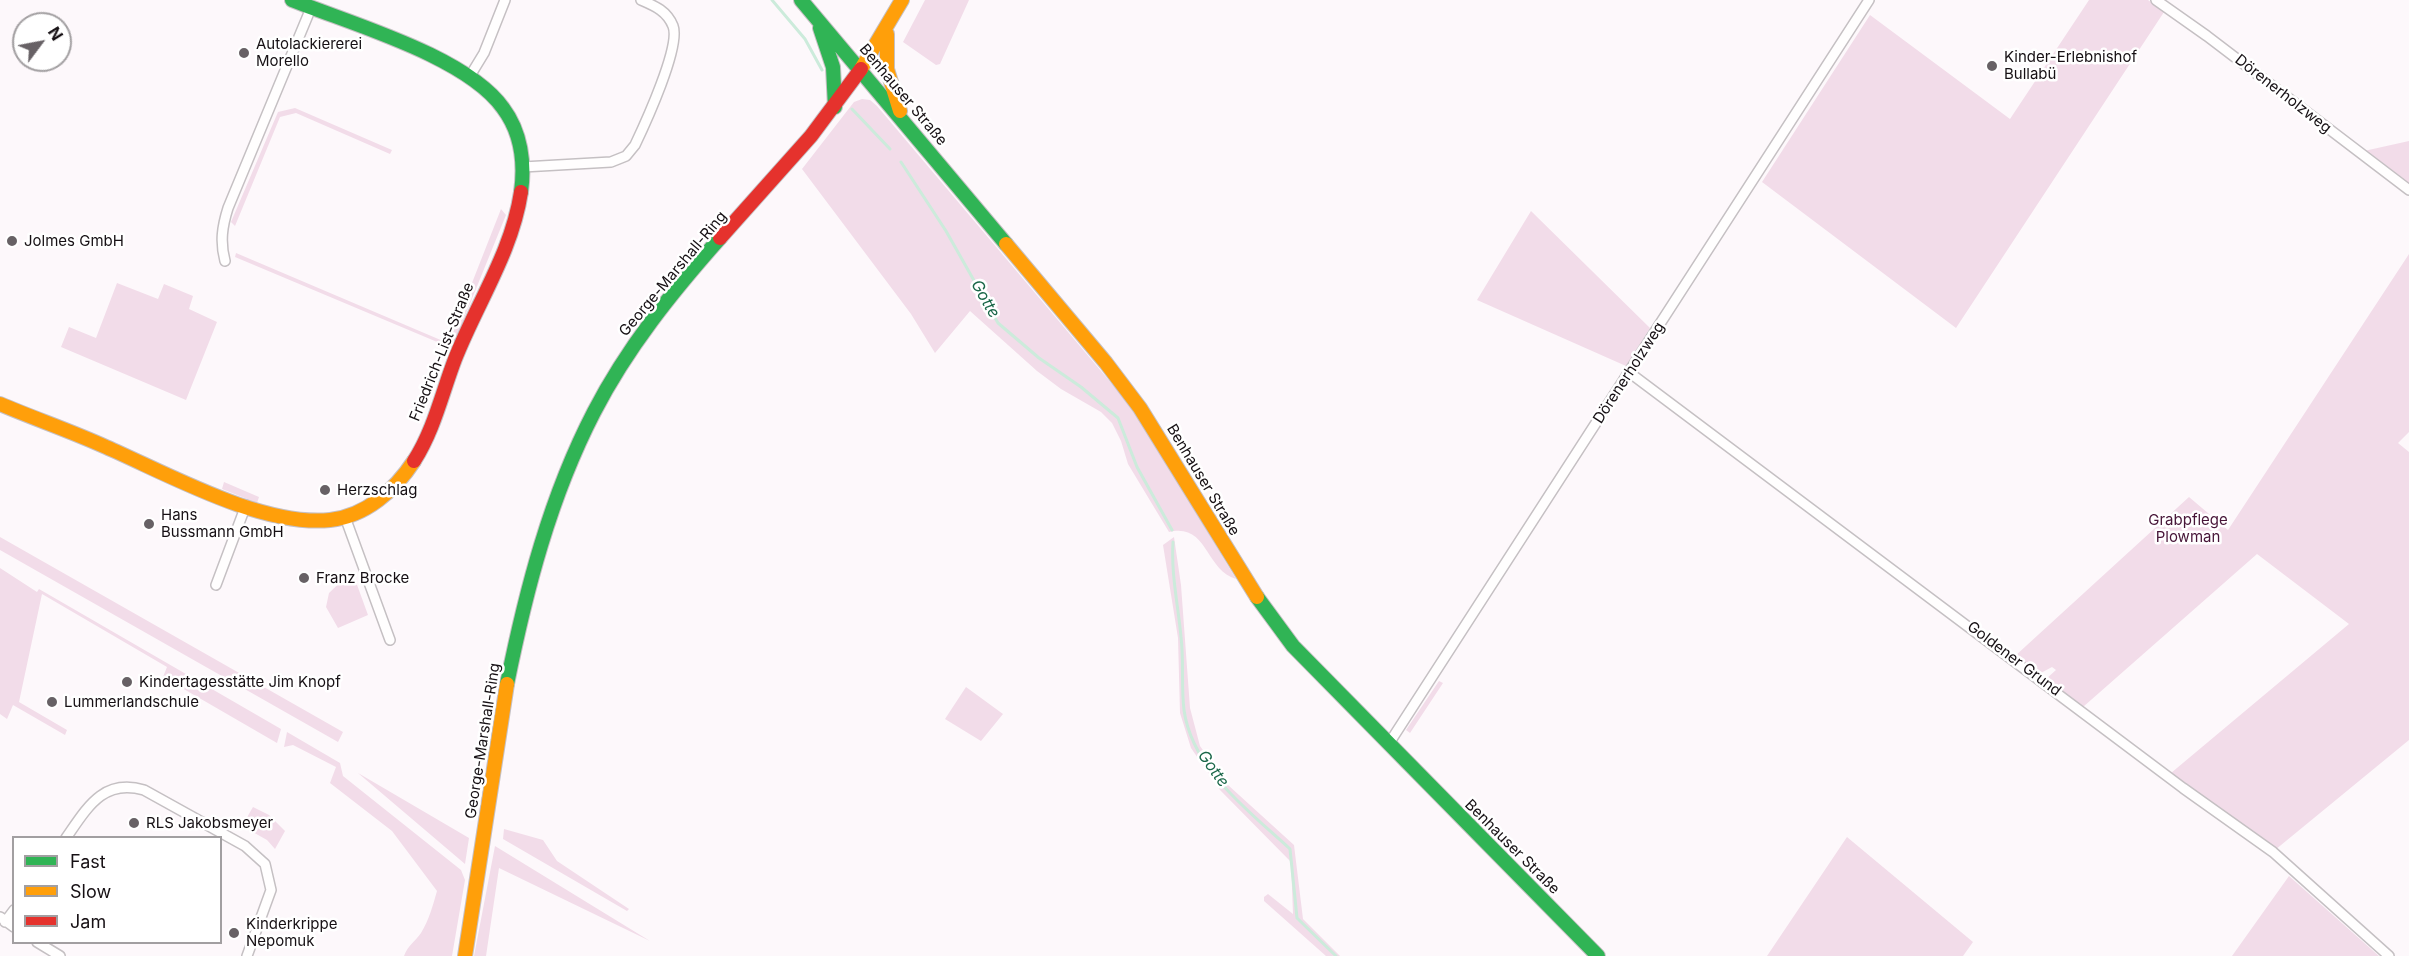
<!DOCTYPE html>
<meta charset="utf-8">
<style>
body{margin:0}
#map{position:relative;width:2409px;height:956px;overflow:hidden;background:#fdf8fb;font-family:Inter,sans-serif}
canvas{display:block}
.legend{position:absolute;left:12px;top:836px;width:210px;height:108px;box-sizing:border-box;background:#fff;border:2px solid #a29fa1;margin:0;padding:8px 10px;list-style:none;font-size:18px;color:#161014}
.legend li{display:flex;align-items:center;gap:12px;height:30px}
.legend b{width:30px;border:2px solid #a29fa1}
.north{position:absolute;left:12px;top:12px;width:60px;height:60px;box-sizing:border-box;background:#fff;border:2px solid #a29fa1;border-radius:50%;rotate:58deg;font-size:16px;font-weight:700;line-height:24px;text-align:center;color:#161014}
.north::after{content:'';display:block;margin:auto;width:21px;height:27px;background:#676165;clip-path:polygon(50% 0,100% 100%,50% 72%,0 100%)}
</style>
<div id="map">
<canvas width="2409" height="956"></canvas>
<ul class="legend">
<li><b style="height:8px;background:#30b455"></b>Fast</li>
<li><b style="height:8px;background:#ff9f0a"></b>Slow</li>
<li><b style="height:8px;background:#e5322d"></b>Jam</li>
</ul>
<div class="north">N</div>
</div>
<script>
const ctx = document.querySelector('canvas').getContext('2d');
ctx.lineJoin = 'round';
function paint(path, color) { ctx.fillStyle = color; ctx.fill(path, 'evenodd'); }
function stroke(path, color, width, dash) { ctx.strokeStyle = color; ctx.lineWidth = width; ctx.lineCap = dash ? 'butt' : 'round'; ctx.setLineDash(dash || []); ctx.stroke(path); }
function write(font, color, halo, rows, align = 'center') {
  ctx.font = font + ' Inter,sans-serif'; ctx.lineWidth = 5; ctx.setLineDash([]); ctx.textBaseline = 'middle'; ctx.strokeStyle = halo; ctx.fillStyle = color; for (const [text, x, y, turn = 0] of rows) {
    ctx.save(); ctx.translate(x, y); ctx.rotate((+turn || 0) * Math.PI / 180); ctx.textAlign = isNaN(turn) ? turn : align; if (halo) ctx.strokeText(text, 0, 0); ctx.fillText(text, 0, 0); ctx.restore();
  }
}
paint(new Path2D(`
 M 925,0 L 969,0 L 940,64 L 936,65 L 903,42 Z
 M 2089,0 L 2148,0 L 2164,12 L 1956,328 L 1762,182 L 1870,15 L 2010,119 Z
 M 862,99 L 870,100 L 877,106 L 1134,410 L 1236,579 C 1205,570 1208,523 1169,532 L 1128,464 L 1121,441 L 1112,423 L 1101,412 L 1061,389 L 1037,371 L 970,311 L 935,353 L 911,314 L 802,169 L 854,102 Z
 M 295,108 L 392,150 L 390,154 L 296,113 L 280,117 L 235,226 L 231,222 L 278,112 Z
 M 2409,141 L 2409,185 L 2364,151 Z
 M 501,209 L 506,215 L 456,338 L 451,345 L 448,344 Z
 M 1531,211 L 1650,328 L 1626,366 L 1477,300 Z
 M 236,253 L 443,341 L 442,344 L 235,257 Z
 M 2409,254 L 2409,432 L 2398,443 L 2409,452 L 2409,740 L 2275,850 L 2171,773 L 2349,624 L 2257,554 L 2083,707 L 2046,679 L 2056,670 L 2052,667 L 2039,674 L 2015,656 L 2189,497 L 2228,530 Z
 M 117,283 L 158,299 L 164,284 L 193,296 L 189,309 L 217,322 L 186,400 L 61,347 L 69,327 L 96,338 Z
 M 224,482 L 259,497 L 257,503 L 222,489 Z
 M 0,537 L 343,732 L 338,742 L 0,550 Z
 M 1174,537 L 1181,585 L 1190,708 L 1200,746 L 1228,785 L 1294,845 L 1303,919 L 1340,956 L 1326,956 L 1264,901 L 1264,897 L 1268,894 L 1293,914 L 1291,862 L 1220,790 L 1191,748 L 1180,713 L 1178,638 L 1163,545 Z
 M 0,568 L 37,592 L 39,589 L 281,729 L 277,743 L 163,677 L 167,667 L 42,594 L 19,702 L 67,730 L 65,735 L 13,705 L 7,719 L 0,714 Z
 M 352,571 L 368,615 L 338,628 L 326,607 L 329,593 Z
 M 1439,681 L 1443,683 L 1410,733 L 1406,730 Z
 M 966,687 L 1003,714 L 981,741 L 945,719 Z
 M 287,732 L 340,763 L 343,776 L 461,870 L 465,880 L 452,956 L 404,956 C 408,945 415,942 421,933 C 429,920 433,905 437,891 L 392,831 L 330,783 L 336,767 L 293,745 L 284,747 Z
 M 358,773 L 469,838 L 465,864 Z
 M 253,807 L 269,815 L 285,831 L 275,849 L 267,840 L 242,826 Z
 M 504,829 L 543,840 L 557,861 L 629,909 L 627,911 L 503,839 Z
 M 1847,837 L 1973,942 L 1963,956 L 1767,956 Z
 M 495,846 L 650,941 L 499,868 L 486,956 L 474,956 Z
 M 2289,876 L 2379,956 L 2232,956 Z`), '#f2dce9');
stroke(new Path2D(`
 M 772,0 L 805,39 L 822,70
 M 852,109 L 890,149
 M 901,162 L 946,231 L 998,323 L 1039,358 L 1081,387 L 1118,418 L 1137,467 L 1172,530
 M 1173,542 C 1171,575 1178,604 1181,637 C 1184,661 1181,686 1184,710 C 1192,769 1249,811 1290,849 L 1297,918 L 1336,956`), '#ccebdb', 3);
const street = new Path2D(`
 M 2156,0 L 2207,36 L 2409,190
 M 470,76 L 484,53 L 505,0
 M 523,167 L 611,162 L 626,156 L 635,145 C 645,124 681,46 673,26 C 667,11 655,6 641,0
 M 225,261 C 220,242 222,227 228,208 L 311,8
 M 1630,373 L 2183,788 L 2273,852 L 2389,956
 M 345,517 L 390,640
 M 216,585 L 246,505
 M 1388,745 L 1869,0
 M 66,838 C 87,808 103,778 144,790 L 245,846 L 265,864 L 271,890 L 247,956
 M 0,917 L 14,927
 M 5,922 L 14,910
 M 37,942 L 60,956`);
const fast = new Path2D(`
 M 292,0 C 351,24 466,56 503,108 C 521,132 525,163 521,192
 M 801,0 L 1006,244
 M 820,28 L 833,67 L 835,107
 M 1257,597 L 1293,646 L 1598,956
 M 507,684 C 526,590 550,497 594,412 C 627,348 672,292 720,238`);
const slow = new Path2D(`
 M 887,34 L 887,69 L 900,111
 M 861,69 L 902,0
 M 1006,244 L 1106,363 L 1140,408 L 1257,597
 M 0,404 C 35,419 71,431 106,447 C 168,474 262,527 330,520 C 366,516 395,490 414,461
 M 465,956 L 507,684`);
const jam = new Path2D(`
 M 720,238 L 811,136 L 861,69
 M 414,461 C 434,430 442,393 455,359 C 477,303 512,252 521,192`);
stroke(street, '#c5c0c3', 12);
stroke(fast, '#c5c0c3', 16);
stroke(slow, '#c5c0c3', 16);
stroke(jam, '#c5c0c3', 16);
stroke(street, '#fffefe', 9);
stroke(fast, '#30b455', 14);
stroke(slow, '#ff9f0a', 14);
stroke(jam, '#e5322d', 14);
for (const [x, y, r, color] of [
 [244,53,6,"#676165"],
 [1992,66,6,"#676165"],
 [12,241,6,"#676165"],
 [325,490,6,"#676165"],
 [149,524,6,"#676165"],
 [304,578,6,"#676165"],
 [127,682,6,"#676165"],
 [52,702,6,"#676165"],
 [134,823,6,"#676165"],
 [234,933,6,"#676165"]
]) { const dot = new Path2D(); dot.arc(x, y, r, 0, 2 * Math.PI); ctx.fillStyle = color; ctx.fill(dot); stroke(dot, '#fff', 2); }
write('15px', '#161014', '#fff', [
 ["Autolackiererei",256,44],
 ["Morello",256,61],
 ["Kinder-Erlebnishof",2004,57],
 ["Bullabü",2004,74],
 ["Jolmes GmbH",24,241],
 ["Herzschlag",337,490],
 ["Hans",161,515],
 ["Bussmann GmbH",161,532],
 ["Franz Brocke",316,578],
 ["Kindertagesstätte Jim Knopf",139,682],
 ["Lummerlandschule",64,702],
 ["RLS Jakobsmeyer",146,823],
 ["Kinderkrippe",246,924],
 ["Nepomuk",246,941]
], 'left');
write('15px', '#161014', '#fff', [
 ["Dörenerholzweg",2283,94,38],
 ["Benhauser Straße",903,95,50],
 ["George-Marshall-Ring",673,274,-50],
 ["Friedrich-List-Straße",442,352,-68],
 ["Dörenerholzweg",1629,373,-57],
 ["Benhauser Straße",1203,480,59],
 ["Goldener Grund",2014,659,37],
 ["George-Marshall-Ring",483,741,-81],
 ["Benhauser Straße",1512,847,45]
]);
write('15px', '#471538', '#fff', [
 ["Grabpflege",2188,520],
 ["Plowman",2188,537]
]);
write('italic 16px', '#1a6749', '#fff', [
 ["Gotte",985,299,60],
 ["Gotte",1213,769,54]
]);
</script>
